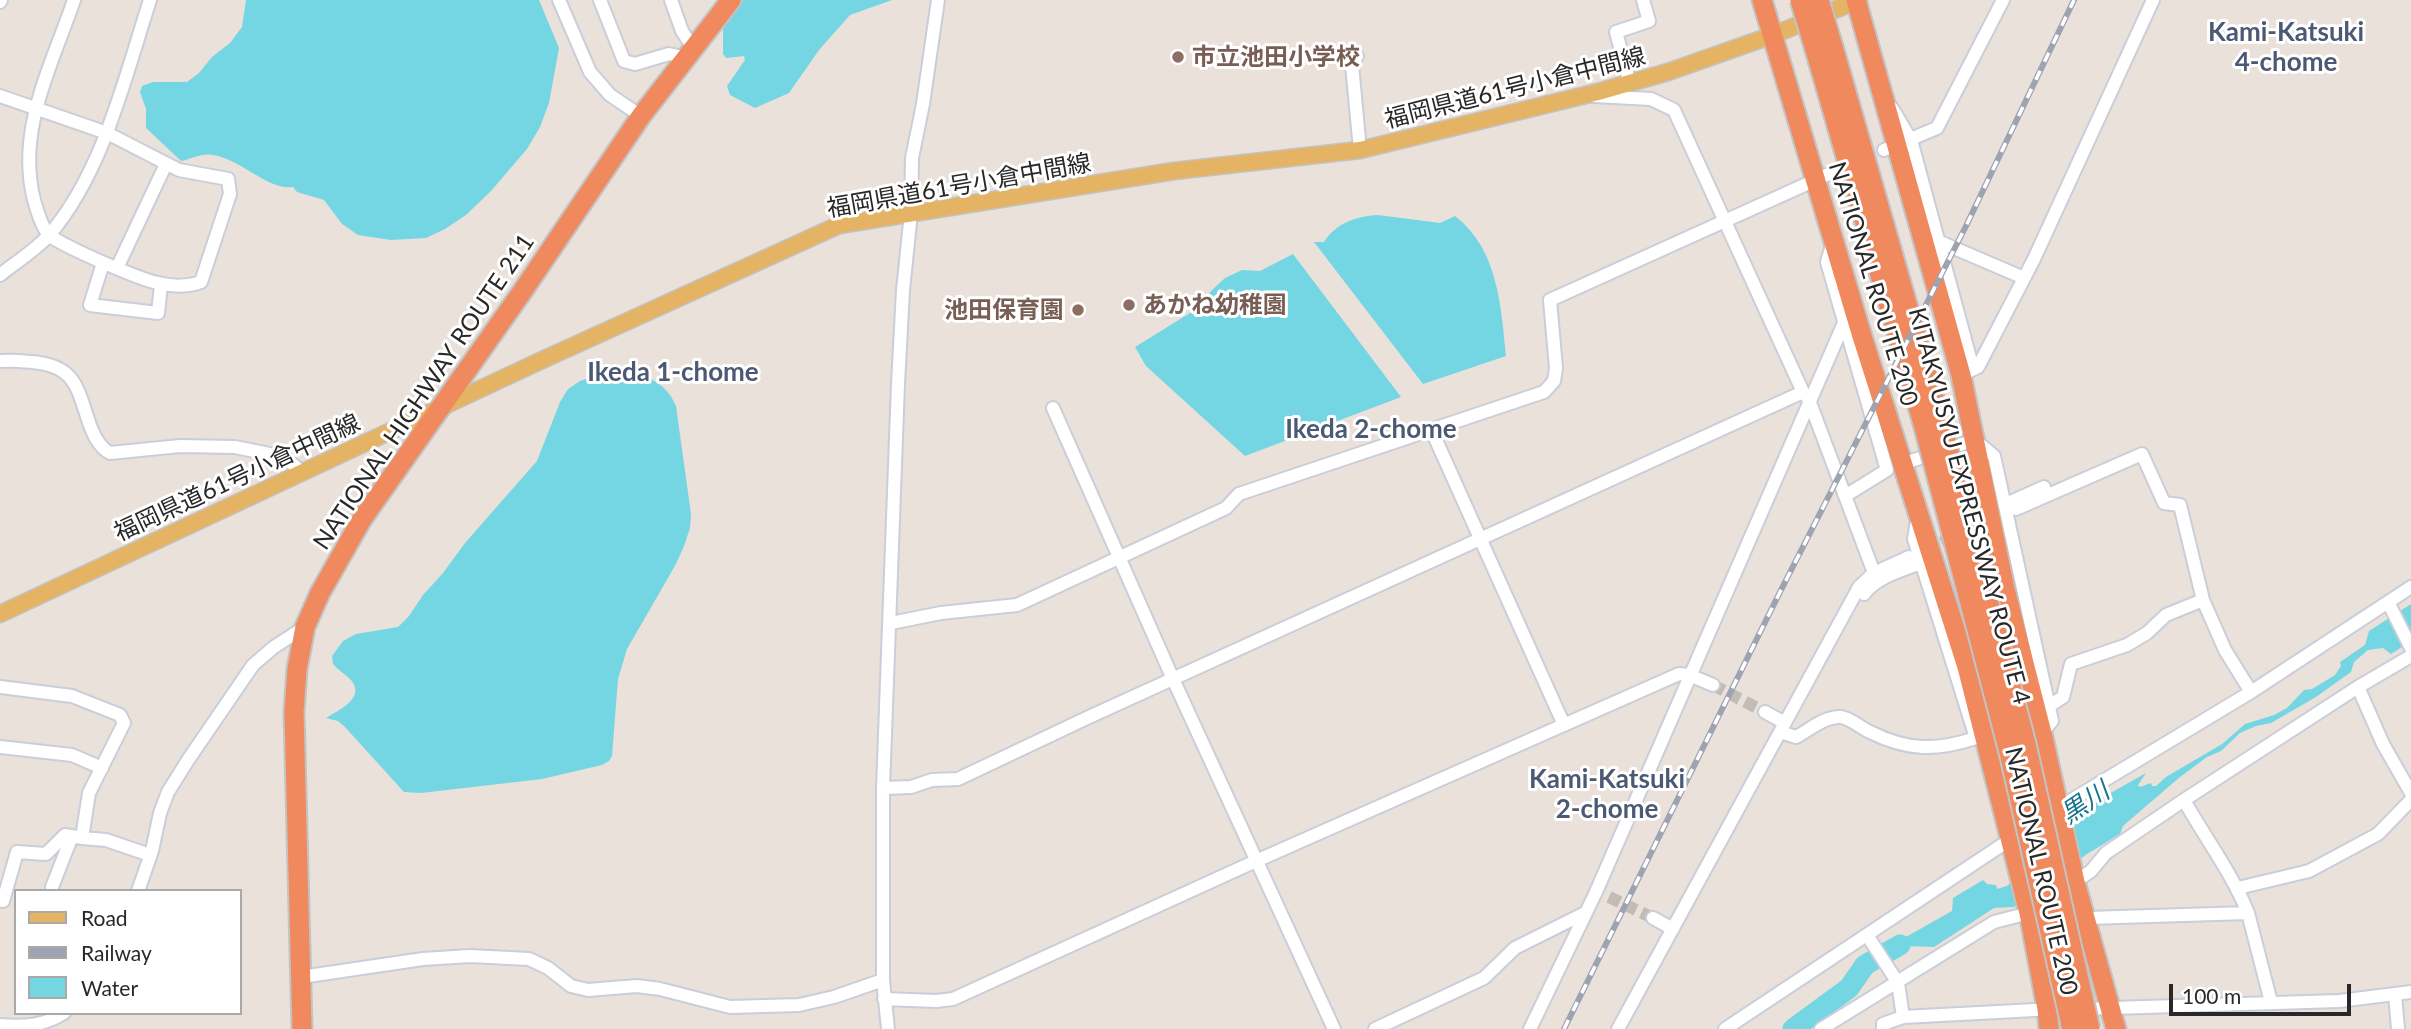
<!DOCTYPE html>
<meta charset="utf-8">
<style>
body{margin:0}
#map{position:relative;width:2411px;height:1029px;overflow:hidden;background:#e9e1da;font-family:Lato,sans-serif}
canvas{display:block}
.legend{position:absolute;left:14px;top:889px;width:228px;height:126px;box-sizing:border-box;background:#fff;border:2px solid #a9a9a9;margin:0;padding:9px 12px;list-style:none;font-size:21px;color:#282828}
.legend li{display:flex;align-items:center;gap:14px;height:35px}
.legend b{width:35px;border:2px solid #a9a9a9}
.scale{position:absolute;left:2169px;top:984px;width:182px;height:32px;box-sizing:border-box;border:4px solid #282828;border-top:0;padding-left:9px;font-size:21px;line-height:24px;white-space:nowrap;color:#282828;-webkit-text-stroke:5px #fff;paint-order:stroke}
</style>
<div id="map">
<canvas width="2411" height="1029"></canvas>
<ul class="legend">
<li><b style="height:9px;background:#e4b464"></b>Road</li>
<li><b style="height:9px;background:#9ea3b1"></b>Railway</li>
<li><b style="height:19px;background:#75d6e3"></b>Water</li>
</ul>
<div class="scale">100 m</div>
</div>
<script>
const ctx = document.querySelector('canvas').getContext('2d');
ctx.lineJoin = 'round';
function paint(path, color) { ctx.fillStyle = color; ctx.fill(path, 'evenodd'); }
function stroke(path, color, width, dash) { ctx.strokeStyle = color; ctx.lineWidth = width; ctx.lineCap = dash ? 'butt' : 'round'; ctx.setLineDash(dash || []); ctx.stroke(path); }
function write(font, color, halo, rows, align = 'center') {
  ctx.font = font + ' Lato,"Noto Sans JP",sans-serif'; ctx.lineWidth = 6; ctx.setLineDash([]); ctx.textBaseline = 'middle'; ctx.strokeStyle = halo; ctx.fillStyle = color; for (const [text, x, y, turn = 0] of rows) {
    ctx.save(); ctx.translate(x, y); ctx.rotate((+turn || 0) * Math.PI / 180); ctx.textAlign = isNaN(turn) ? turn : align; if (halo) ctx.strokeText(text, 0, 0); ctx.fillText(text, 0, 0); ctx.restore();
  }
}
paint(new Path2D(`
 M 246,0 L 539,0 L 559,48 L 549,103 L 540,127 L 527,149 L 491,191 L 466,215 L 445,229 L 426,238 L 391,240 L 358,235 L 342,224 L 324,200 L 297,192 L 293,187 C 268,191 240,158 212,155 C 202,153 192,159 181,161 L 146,128 L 146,109 L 140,92 L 142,86 L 153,82 L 187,82 L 199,73 L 212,57 L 230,43 L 242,27 Z
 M 743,0 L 892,0 L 850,15 L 819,50 L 789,93 L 755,108 L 730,95 L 727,86 L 745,60 L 744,56 L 726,58 L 723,54 L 723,29 Z
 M 1378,215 L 1440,223 L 1455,216 C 1498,249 1501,306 1506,356 L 1423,384 L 1314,242 L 1324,242 C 1336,223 1357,216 1378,215 Z
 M 1293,254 L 1401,397 L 1245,456 L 1146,366 L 1135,347 L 1198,308 L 1212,290 L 1225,278 L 1242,270 L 1260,271 Z
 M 622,367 C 647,378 665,380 676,406 L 691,514 L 690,528 L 684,546 L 676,564 L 627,649 L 618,679 L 612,756 L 609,761 L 602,765 L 542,779 L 421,793 L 404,792 L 344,726 L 338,721 L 326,718 C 339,710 366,698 351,680 C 345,674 338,670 333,664 L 332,656 L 343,641 L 356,634 L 398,627 L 409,616 L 423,595 L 443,573 L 465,543 L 537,461 L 560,402 L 568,389 L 580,381 Z
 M 2411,604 L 2411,641 L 2391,654 L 2383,648 L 2368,650 L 2354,662 L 2351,672 L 2316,697 L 2271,723 L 2256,726 L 2240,733 L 2221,751 L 2207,757 L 2180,777 L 2123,826 L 2120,834 L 2087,854 L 2014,907 L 1994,908 L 1934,947 L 1904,946 L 1884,956 L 1881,951 L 1952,911 L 1953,898 L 1983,880 L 1987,884 L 1996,885 L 1997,889 L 2007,886 L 2100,799 L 2146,773 L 2138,785 L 2140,787 L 2151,783 L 2152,786 L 2156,786 L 2166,777 L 2222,744 L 2245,724 L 2274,715 L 2287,708 L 2304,690 L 2312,689 L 2335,675 L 2341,666 L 2340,662 L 2365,645 L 2369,631 Z`), '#75d6e3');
stroke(new Path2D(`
 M 1793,1029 L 1849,988 L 1865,965 L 1900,945`), '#75d6e3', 21);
stroke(new Path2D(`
 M 1925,550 L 1994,519
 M 1713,685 L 1765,712
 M 1609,897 L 1653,918`), '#c2bcb6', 12, [12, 6]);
const minor = new Path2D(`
 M 559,0 L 590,72 L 610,95 L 641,116
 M 600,0 L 624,61 L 635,64 L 669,54 L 688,58
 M 671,0 L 682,31 L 694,49
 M 0,2 L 1,0
 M 1357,56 L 1352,65 L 1360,150
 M 1630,84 L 1616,32 L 1649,21 L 1643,0
 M 0,96 L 107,133 L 179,170 L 228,179 L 230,194 L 201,282 C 170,293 138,277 109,265 C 99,261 54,241 48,234 C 41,225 37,211 34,200 C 16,130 52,65 74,0
 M 1594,96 L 1651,99 L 1674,110 L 1803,392 L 1809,400 L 1874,573
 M 1892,108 L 1911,140 L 1973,369
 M 1884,150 L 1937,128 L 2003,0
 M 1833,242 L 1827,262 L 1887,470 L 1845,496
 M 1940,242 L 2024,278
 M 103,263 L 90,305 L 158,313 L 161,285
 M 117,268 L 166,164
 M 0,275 C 16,262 36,250 50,234 C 103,172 125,77 150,0
 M 0,361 C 11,360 21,361 32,362 C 78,366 77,390 91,428 C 95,438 100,448 110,453 L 180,446 L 235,447 L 284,457 L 302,472
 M 1961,375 L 1978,367 L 2034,259 L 2153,0
 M 1053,408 L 1173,679 L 1334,1029
 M 1431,429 L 1564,725
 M 1902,464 L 1975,440 L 1994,456 L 2052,721 L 2042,733
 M 2006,504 L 2044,487
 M 2016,509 L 2142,454 L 2164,503 L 2180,505 L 2203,600 L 2225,650 L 2251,692
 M 1917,521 L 1914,539 L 1976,738
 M 1864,594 C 1876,577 1903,570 1921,563
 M 2388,602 L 2411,648
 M 891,623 L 941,613 L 1017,605 L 1226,508 L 1239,494 L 1544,392 L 1554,381 L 1556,368 L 1550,300 L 1831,173
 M 0,687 L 72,696 L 120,715 L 124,723 L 89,793 L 82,838 L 106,840 L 150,855
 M 2358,687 L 2383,744 L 2411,793
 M 2049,706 L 2063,697 L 2071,664 L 2127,645 L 2147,633 L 2166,615 L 2203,600
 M 1765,712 L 1785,723
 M 1780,732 L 1796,737 C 1809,730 1825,716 1841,717 C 1850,718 1861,728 1870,732 C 1908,751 1936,751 1976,738
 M 0,747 L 72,755 L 102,768
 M 883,788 L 911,787 L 932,780 L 958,779 L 1089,717 L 1803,392
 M 2184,800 C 2205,838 2232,873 2248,913
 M 2055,810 L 2251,692 L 2411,587
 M 2072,884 L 2091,871 L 2106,853 L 2184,800 L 2358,687 L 2411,656
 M 52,887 L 72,836
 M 2238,888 L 2309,871 L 2378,834 L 2411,800
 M 138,891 L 152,851 L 160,813 L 168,792 L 188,760 L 253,665 L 274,647 L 305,627
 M 3,901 L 17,852 L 46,854 L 65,835 L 82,838
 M 1653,918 L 1673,929
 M 2087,918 L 2248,913 L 2271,1002
 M 1867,935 L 1898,983 L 1903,1017
 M 301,977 L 423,959 L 470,956 L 529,959 L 548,968 L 571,986 L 588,990 L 637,986 L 660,989 L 730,1007 L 799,1005 L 834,997 L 883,980
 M 2395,995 L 2398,1029
 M 884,999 L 936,1001 L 953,999 L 1256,861 L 1679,674 L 1689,675 L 1713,685
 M 2080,1009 L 2339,1001 L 2411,992
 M 0,1025 C 24,1027 43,1026 64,1013
 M 888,1029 L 883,980 L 883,788 L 898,384 L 903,290 L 911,213 L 912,158 L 923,104 L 938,0
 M 1375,1029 L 1484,978 L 1515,948 L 1585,913
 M 1530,1029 L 1596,892 L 1844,323
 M 1618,1029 L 1859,587 L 1874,573 L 1909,557
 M 1725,1029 L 2014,837
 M 1821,1029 L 1994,922 L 2029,913 L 2034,910
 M 1883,1029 L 1883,1024 L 1903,1017 L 2054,1009`);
const major = new Path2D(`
 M 0,614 L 540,361 L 839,225 L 1174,171 L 1360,150 L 1598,92 L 1668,72 L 1773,35 L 1859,0`);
const highway = new Path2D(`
 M 1762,0 L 1861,333 L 1967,667 L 2029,913 L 2047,1009 L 2049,1029
 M 1856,0 L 1961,375 L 2004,585 L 2042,733 L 2075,882 L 2116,1029
 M 1836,57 L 1940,419
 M 1819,63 L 1924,427
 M 302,1029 L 294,712 L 297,669 L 305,627 L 320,593 L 362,519 L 522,292 L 641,116 L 731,0`);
stroke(minor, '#c9ced9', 16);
stroke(major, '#c3c3c3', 19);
stroke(highway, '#c3c3c3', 23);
stroke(minor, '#fff', 12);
stroke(major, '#e4b464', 16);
stroke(highway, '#f0895e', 19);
const rail = new Path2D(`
 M 1564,1029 L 1778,596 L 1966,226 L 2074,0`);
stroke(rail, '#9ea3b1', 6);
stroke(rail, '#fff', 3.5, [10]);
const highwayBridge = new Path2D(`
 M 1800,0 L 1819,63
 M 1819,0 L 1836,57
 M 1940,419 L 2026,744 L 2090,1029
 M 1924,427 L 2009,752 L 2072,1029`);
stroke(highwayBridge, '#c3c3c3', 23, []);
stroke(highwayBridge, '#f0895e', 19);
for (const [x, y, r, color] of [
 [1178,57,7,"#8d6e63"],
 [1129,305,7,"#8d6e63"],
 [1078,310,7,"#8d6e63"]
]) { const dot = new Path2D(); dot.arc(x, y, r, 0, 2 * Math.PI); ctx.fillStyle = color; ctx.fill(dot); stroke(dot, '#fff', 2.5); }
write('bold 24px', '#785e54', '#fff', [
 ["市立池田小学校",1192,57],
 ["あかね幼稚園",1143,305],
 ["池田保育園",1064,310,"right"]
], 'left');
write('24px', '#282828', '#fff', [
 ["福岡県道61号小倉中間線",1515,88,-14],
 ["福岡県道61号小倉中間線",959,186,-10],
 ["NATIONAL ROUTE 200",1873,284,73],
 ["NATIONAL HIGHWAY ROUTE 211",424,392,-56],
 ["福岡県道61号小倉中間線",237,478,-25],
 ["KITAKYUSYU EXPRESSWAY ROUTE 4",1969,506,75],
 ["NATIONAL ROUTE 200",2041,871,77]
]);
write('bold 26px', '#4c5974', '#fff', [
 ["Kami-Katsuki",2286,33],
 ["4-chome",2286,63],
 ["Ikeda 1-chome",673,373],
 ["Ikeda 2-chome",1371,430],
 ["Kami-Katsuki",1607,780],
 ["2-chome",1607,810]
]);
write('italic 26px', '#18748c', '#fff', [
 ["黒川",2085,803,-34]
]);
</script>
